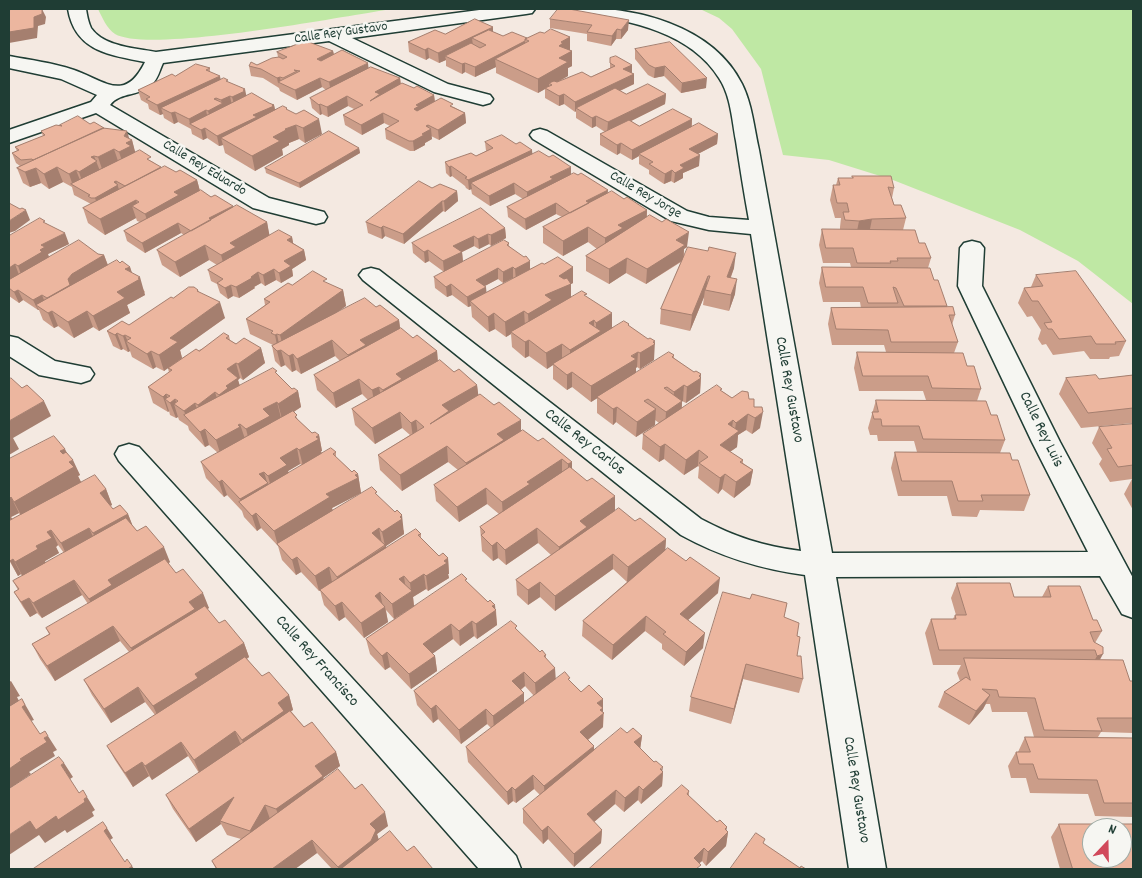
<!DOCTYPE html>
<style>
body{margin:0}
#map{position:relative;width:1142px;height:878px;overflow:hidden;background:#f4e9e1;font-family:Dekko,sans-serif}
canvas{display:block}
.frame{position:absolute;inset:0;border:10px solid #1f3d34;pointer-events:none}
.north{position:absolute;left:1082px;top:818px;width:50px;height:50px;box-sizing:border-box;background:#f6f6f2;border:1px solid #a0aca6;border-radius:50%;rotate:21deg;font-size:14px;font-weight:700;line-height:20px;text-align:center;color:#1f3d34}
.north::after{content:'';display:block;margin:auto;width:18px;height:22px;background:#d1495b;clip-path:polygon(50% 0,100% 100%,50% 72%,0 100%)}
</style>
<div id="map">
<canvas width="1142" height="878"></canvas>
<div class="frame"></div>
<div class="north">N</div>
</div>
<script>
const ctx = document.querySelector('canvas').getContext('2d');
ctx.lineJoin = 'round';
function paint(path, color) { ctx.fillStyle = color; ctx.fill(path, 'evenodd'); }
function stroke(path, color, width, dash) { ctx.strokeStyle = color; ctx.lineWidth = width; ctx.lineCap = dash ? 'butt' : 'round'; ctx.setLineDash(dash || []); ctx.stroke(path); }
function write(font, color, halo, rows, align = 'center') {
  ctx.font = font + ' Dekko,sans-serif'; ctx.lineWidth = 5; ctx.setLineDash([]); ctx.textBaseline = 'middle'; ctx.strokeStyle = halo; ctx.fillStyle = color; for (const [text, x, y, turn = 0] of rows) {
    ctx.save(); ctx.translate(x, y); ctx.rotate((+turn || 0) * Math.PI / 180); ctx.textAlign = isNaN(turn) ? turn : align; if (halo) ctx.strokeText(text, 0, 0); ctx.fillText(text, 0, 0); ctx.restore();
  }
}
paint(new Path2D(`
 M 98,9 L 392,9 C 344,16 149,54 115,34 C 107,29 102,17 98,9 Z
 M 700,9 L 1133,9 L 1133,304 L 1078,261 L 1020,230 L 893,180 L 829,160 L 783,155 L 761,69 L 732,29 L 719,18 Z`), '#bfe8a4');
const minor = new Path2D(`
 M 68,9 L 86,9 C 87,15 88,22 91,28 C 104,47 136,48 156,52 L 487,9 L 535,9 L 532,13 L 526,14 L 352,38 L 448,84 L 490,95 L 493,99 L 490,103 L 483,105 L 434,92 L 329,41 L 163,63 C 160,69 158,79 152,84 C 140,97 121,91 110,105 L 269,198 L 324,212 L 327,217 L 324,222 L 316,224 L 253,208 L 96,113 L 9,143 L 9,130 L 91,102 L 97,95 L 61,79 L 9,68 L 9,56 C 30,60 54,63 74,70 C 105,81 125,103 145,62 C 109,55 75,51 68,9 Z
 M 573,9 C 632,5 713,25 742,84 C 752,104 754,128 759,150 L 832,553 L 1088,552 L 1032,442 L 958,286 L 960,248 L 964,243 L 972,241 L 980,243 L 984,248 L 982,286 L 1060,442 L 1133,578 L 1133,618 L 1122,614 L 1100,576 L 836,577 L 886,869 L 849,869 L 805,575 C 760,569 721,557 681,535 L 363,280 L 359,275 L 363,270 L 371,268 L 379,270 L 701,519 C 735,537 763,546 801,551 L 751,234 L 709,230 L 671,221 L 533,139 L 530,135 L 533,131 L 540,129 L 547,131 L 687,211 L 709,217 L 749,220 C 744,193 740,167 736,141 C 732,120 731,96 719,78 C 691,33 631,20 582,14 L 576,13 Z
 M 9,336 L 18,338 L 55,361 L 90,368 L 94,374 L 90,380 L 81,383 L 39,375 L 9,356 Z
 M 129,444 L 139,447 L 516,856 L 521,869 L 479,869 L 119,461 L 115,454 L 119,447 Z`);
stroke(minor, '#1f3d34', 3);
paint(minor, '#f6f6f2');
paint(new Path2D(`
 M 550,19 L 628,30 L 621,39 L 616,39 L 611,46 L 587,41 L 587,34 L 550,28 Z
 M 493,27 L 493,32 L 503,36 L 527,38 L 544,33 L 570,37 L 570,51 L 572,66 L 568,68 L 568,76 L 558,82 L 591,77 L 610,68 L 610,58 L 632,65 L 632,73 L 634,74 L 634,84 L 620,91 L 626,94 L 666,94 L 665,104 L 631,121 L 639,126 L 692,119 L 692,127 L 718,134 L 717,144 L 698,154 L 699,166 L 683,173 L 683,178 L 674,183 L 671,181 L 664,184 L 649,174 L 649,170 L 639,164 L 639,156 L 632,160 L 620,153 L 617,155 L 600,145 L 600,134 L 605,132 L 596,126 L 592,128 L 576,118 L 576,111 L 575,112 L 564,104 L 559,106 L 545,98 L 545,89 L 538,93 L 496,73 L 496,67 L 475,77 L 465,72 L 462,74 L 446,66 L 446,60 L 439,63 L 429,58 L 426,60 L 409,52 L 408,42 L 445,34 Z
 M 635,49 L 706,88 L 681,93 L 664,76 L 654,78 L 648,75 L 635,59 Z
 M 333,51 L 334,54 L 368,68 L 400,78 L 401,84 L 434,95 L 435,101 L 454,107 L 465,113 L 466,123 L 439,140 L 431,136 L 432,139 L 425,143 L 425,145 L 414,151 L 410,151 L 386,139 L 385,129 L 390,126 L 384,123 L 362,135 L 345,125 L 343,115 L 354,109 L 348,106 L 328,117 L 322,114 L 320,115 L 312,108 L 310,98 L 326,90 L 322,87 L 297,100 L 280,91 L 279,88 L 263,78 L 251,76 L 249,66 L 257,65 L 278,57 L 277,52 Z
 M 210,68 L 210,72 L 220,79 L 228,82 L 246,96 L 274,105 L 275,109 L 288,110 L 322,134 L 305,143 L 299,139 L 289,143 L 289,145 L 282,149 L 283,155 L 255,171 L 225,153 L 223,145 L 219,146 L 207,138 L 203,140 L 192,134 L 191,129 L 178,122 L 174,124 L 164,118 L 163,114 L 160,115 L 149,109 L 148,104 L 141,100 L 138,90 L 175,76 Z
 M 90,124 L 104,128 L 130,139 L 132,140 L 135,153 L 153,162 L 161,168 L 176,172 L 197,180 L 200,191 L 233,208 L 267,222 L 269,235 L 292,237 L 293,243 L 304,250 L 306,260 L 292,269 L 293,276 L 281,283 L 276,280 L 265,286 L 261,283 L 254,287 L 255,288 L 239,298 L 233,296 L 228,299 L 220,293 L 217,284 L 211,281 L 208,270 L 217,265 L 209,260 L 180,277 L 162,265 L 157,250 L 184,235 L 181,233 L 145,253 L 127,241 L 124,231 L 140,222 L 137,221 L 136,218 L 105,235 L 88,223 L 83,208 L 91,204 L 74,195 L 72,187 L 63,182 L 49,189 L 41,183 L 30,187 L 23,183 L 17,168 L 20,166 L 16,163 L 12,153 L 17,151 L 15,147 L 43,136 L 41,131 L 60,125 Z
 M 485,142 L 516,144 L 532,150 L 532,154 L 571,175 L 608,190 L 607,193 L 624,199 L 647,210 L 647,217 L 687,247 L 684,249 L 684,255 L 734,268 L 731,277 L 735,294 L 729,311 L 703,305 L 704,297 L 690,331 L 660,324 L 661,309 L 681,262 L 646,284 L 626,273 L 609,284 L 586,271 L 586,256 L 597,249 L 588,242 L 563,256 L 543,243 L 543,227 L 562,217 L 556,214 L 526,230 L 508,217 L 507,207 L 523,199 L 515,194 L 490,206 L 472,194 L 471,189 L 469,190 L 466,188 L 465,186 L 452,176 L 450,177 L 446,173 L 445,162 L 476,156 L 486,151 Z
 M 359,148 L 360,153 L 300,188 L 266,173 L 265,168 Z
 M 852,176 L 894,188 L 892,198 L 894,205 L 906,218 L 903,230 L 919,243 L 931,258 L 928,268 L 947,306 L 947,307 L 955,315 L 952,325 L 958,342 L 954,353 L 967,366 L 981,389 L 977,401 L 991,415 L 1005,440 L 1000,453 L 1012,460 L 1030,495 L 1024,511 L 980,510 L 977,517 L 952,516 L 947,496 L 898,496 L 891,468 L 895,452 L 917,452 L 914,441 L 878,441 L 877,435 L 870,435 L 868,428 L 876,400 L 926,400 L 923,391 L 859,391 L 854,368 L 857,352 L 886,352 L 884,345 L 832,345 L 828,324 L 831,308 L 861,308 L 860,302 L 823,302 L 819,283 L 822,267 L 851,267 L 850,263 L 823,263 L 819,245 L 822,229 L 840,230 L 840,227 L 841,218 L 835,218 L 830,200 L 833,185 L 836,185 L 838,178 L 852,178 Z
 M 432,188 L 457,191 L 458,201 L 445,212 L 443,211 L 404,244 L 385,236 L 382,239 L 368,233 L 366,222 Z
 M 46,223 L 69,244 L 48,254 L 49,257 L 98,254 L 104,255 L 108,265 L 120,263 L 130,267 L 132,273 L 145,292 L 144,293 L 145,295 L 127,305 L 130,313 L 99,331 L 93,327 L 74,338 L 58,326 L 54,328 L 43,320 L 39,310 L 38,310 L 23,300 L 19,303 L 9,296 L 9,234 L 9,236 Z
 M 505,228 L 506,238 L 491,246 L 489,244 L 479,249 L 474,246 L 462,252 L 463,262 L 509,243 L 509,246 L 530,269 L 544,264 L 573,267 L 573,283 L 571,284 L 571,297 L 587,297 L 612,328 L 629,324 L 629,326 L 654,344 L 654,360 L 640,369 L 637,367 L 636,368 L 636,373 L 674,355 L 674,358 L 701,378 L 700,393 L 686,403 L 682,401 L 682,408 L 722,391 L 732,398 L 749,399 L 754,407 L 760,428 L 752,434 L 746,430 L 738,435 L 737,447 L 730,452 L 743,460 L 743,463 L 753,470 L 750,485 L 734,498 L 722,489 L 718,494 L 698,478 L 699,467 L 698,466 L 684,475 L 664,459 L 659,462 L 642,449 L 643,434 L 659,423 L 655,420 L 655,425 L 636,437 L 616,422 L 613,425 L 597,413 L 597,398 L 591,402 L 572,387 L 567,390 L 553,379 L 553,365 L 547,369 L 529,356 L 525,358 L 512,347 L 511,334 L 506,337 L 495,329 L 489,332 L 472,317 L 471,306 L 468,307 L 452,295 L 447,297 L 435,288 L 434,277 L 444,272 L 429,261 L 425,263 L 413,253 L 412,243 ZM 513,278 L 514,278 L 486,293 L 485,286 L 498,279 L 503,283 Z
 M 1036,275 L 1126,341 L 1119,356 L 1110,357 L 1109,359 L 1090,359 L 1084,351 L 1053,355 L 1046,344 L 1042,345 L 1038,339 L 1041,330 L 1032,316 L 1027,317 L 1018,303 L 1024,288 L 1031,287 Z
 M 328,284 L 343,290 L 346,306 L 336,313 L 376,307 L 399,320 L 400,329 L 413,338 L 437,351 L 438,361 L 454,372 L 477,385 L 478,395 L 521,431 L 572,462 L 572,469 L 615,511 L 635,521 L 666,539 L 665,550 L 718,593 L 688,620 L 703,648 L 684,666 L 662,649 L 662,644 L 645,631 L 612,660 L 582,636 L 583,621 L 627,582 L 613,569 L 555,611 L 540,597 L 528,605 L 517,595 L 516,580 L 551,555 L 538,543 L 506,565 L 498,558 L 493,561 L 482,551 L 480,527 L 499,514 L 487,504 L 459,522 L 436,501 L 434,485 L 458,470 L 448,462 L 402,491 L 380,470 L 378,455 L 410,435 L 402,428 L 375,444 L 355,425 L 352,409 L 368,400 L 362,394 L 336,408 L 317,390 L 314,375 L 340,361 L 335,356 L 301,374 L 296,370 L 292,372 L 285,365 L 281,367 L 275,361 L 272,346 L 273,345 L 250,334 L 246,319 L 265,305 L 264,299 L 292,285 Z
 M 198,290 L 199,292 L 225,318 L 180,350 L 182,358 L 229,336 L 230,340 L 236,344 L 261,348 L 265,363 L 243,380 L 240,378 L 238,380 L 240,386 L 278,376 L 292,389 L 298,391 L 301,407 L 294,412 L 298,420 L 312,433 L 319,435 L 322,451 L 321,451 L 322,454 L 336,452 L 336,457 L 352,472 L 358,474 L 361,493 L 332,508 L 333,511 L 378,496 L 404,531 L 404,534 L 386,546 L 386,548 L 421,534 L 421,538 L 439,556 L 448,558 L 449,574 L 448,574 L 449,578 L 428,591 L 426,589 L 413,597 L 414,606 L 468,583 L 496,610 L 497,625 L 477,639 L 474,636 L 460,646 L 453,639 L 432,654 L 435,656 L 437,671 L 411,689 L 390,667 L 385,670 L 370,654 L 366,639 L 411,608 L 394,619 L 386,610 L 388,622 L 364,638 L 345,617 L 339,621 L 324,605 L 320,590 L 319,591 L 301,572 L 296,575 L 282,560 L 278,546 L 261,528 L 257,531 L 244,517 L 242,511 L 227,495 L 224,497 L 206,478 L 201,462 L 218,453 L 209,445 L 205,447 L 189,430 L 188,426 L 179,420 L 178,417 L 176,418 L 170,415 L 169,411 L 168,412 L 153,403 L 148,387 L 169,373 L 168,368 L 164,371 L 156,367 L 153,369 L 132,357 L 130,351 L 128,352 L 123,349 L 121,350 L 113,346 L 107,331 L 129,325 L 173,298 ZM 300,464 L 302,465 L 289,473 L 288,471 Z
 M 1133,375 L 1133,423 L 1081,428 L 1059,394 L 1066,378 L 1099,379 Z
 M 1133,424 L 1133,510 L 1124,494 L 1132,479 L 1110,482 L 1099,464 L 1102,459 L 1092,443 L 1099,427 Z
 M 67,453 L 80,475 L 78,476 L 81,482 L 106,489 L 112,505 L 110,506 L 113,509 L 128,514 L 132,525 L 137,531 L 170,562 L 168,564 L 176,573 L 209,608 L 207,609 L 219,623 L 244,643 L 249,657 L 247,659 L 262,676 L 289,695 L 293,710 L 291,711 L 304,727 L 336,752 L 340,766 L 323,778 L 324,779 L 355,789 L 388,826 L 377,834 L 379,840 L 407,851 L 433,869 L 332,869 L 317,853 L 295,869 L 216,869 L 212,861 L 241,839 L 227,835 L 221,824 L 196,842 L 173,809 L 166,795 L 199,773 L 188,756 L 152,780 L 149,776 L 133,787 L 115,760 L 107,746 L 155,715 L 145,702 L 111,723 L 92,695 L 84,680 L 129,652 L 120,641 L 55,681 L 40,659 L 32,644 L 49,634 L 46,628 L 88,604 L 82,595 L 42,618 L 37,613 L 30,617 L 23,607 L 14,592 L 18,590 L 13,581 L 22,576 L 21,574 L 18,576 L 9,560 L 9,459 ZM 19,513 L 20,515 L 12,519 L 11,517 ZM 58,545 L 64,553 L 45,563 L 45,561 L 59,553 L 56,547 Z
 M 957,583 L 1014,597 L 1042,597 L 1048,586 L 1093,620 L 1102,631 L 1095,643 L 1100,660 L 1130,681 L 1133,681 L 1133,733 L 1101,732 L 1098,737 L 1133,738 L 1133,817 L 1095,816 L 1088,794 L 1030,793 L 1026,778 L 1011,778 L 1008,766 L 1016,752 L 1018,752 L 1025,737 L 1034,737 L 1027,712 L 992,712 L 990,704 L 986,704 L 983,709 L 969,725 L 938,707 L 944,692 L 960,681 L 957,673 L 961,665 L 933,665 L 925,633 L 931,619 L 953,619 L 955,615 L 956,615 L 951,598 Z
 M 750,599 L 787,603 L 784,617 L 797,636 L 797,656 L 803,679 L 799,693 L 743,679 L 731,724 L 689,711 L 691,697 Z
 M 517,630 L 540,652 L 546,655 L 546,659 L 555,668 L 555,679 L 570,681 L 604,713 L 603,727 L 588,740 L 594,750 L 627,733 L 642,736 L 640,749 L 663,772 L 662,786 L 641,804 L 638,800 L 624,812 L 615,804 L 594,822 L 602,830 L 601,843 L 574,867 L 548,839 L 543,844 L 523,823 L 523,809 L 540,795 L 534,789 L 516,803 L 513,801 L 508,805 L 468,762 L 466,747 L 491,728 L 487,724 L 461,744 L 438,719 L 433,723 L 417,705 L 414,691 ZM 525,686 L 534,696 L 524,703 L 524,693 L 521,690 Z
 M 689,791 L 689,796 L 717,822 L 727,827 L 726,830 L 728,832 L 726,846 L 706,866 L 702,861 L 699,863 L 589,869 Z
 M 1059,824 L 1133,869 L 1060,869 L 1051,837 Z`), '#cb9d89');
paint(new Path2D(`
 M 42,9 L 46,17 L 45,24 L 38,26 L 37,38 L 9,43 L 9,32 L 34,17 Z
 M 629,20 L 628,30 L 621,39 L 621,30 Z
 M 493,27 L 493,36 L 472,38 L 473,46 L 445,56 L 446,60 L 439,63 L 438,53 Z
 M 617,29 L 616,39 L 611,46 L 612,36 Z
 M 570,37 L 570,51 L 572,51 L 572,66 L 568,68 L 568,76 L 552,85 L 549,83 L 549,87 L 545,88 L 545,89 L 538,93 L 538,79 L 561,42 Z
 M 525,41 L 526,51 L 495,59 L 496,67 L 475,77 L 475,67 Z
 M 428,48 L 429,58 L 426,60 L 425,50 Z
 M 333,51 L 335,61 L 319,69 L 317,59 Z
 M 368,63 L 369,73 L 331,92 L 329,82 Z
 M 465,63 L 465,72 L 462,74 L 462,64 Z
 M 632,65 L 632,74 L 623,69 Z
 M 665,66 L 664,76 L 654,78 L 655,68 Z
 M 634,74 L 634,84 L 579,110 L 576,108 L 576,111 L 575,112 L 575,102 Z
 M 220,76 L 222,86 L 161,108 L 163,114 L 160,115 L 157,105 Z
 M 280,77 L 281,83 L 278,82 L 279,88 L 277,78 Z
 M 320,78 L 322,87 L 297,100 L 295,90 Z
 M 400,78 L 401,88 L 382,104 L 375,92 Z
 M 707,78 L 706,88 L 681,93 L 682,83 Z
 M 245,89 L 247,99 L 235,107 L 232,97 Z
 M 564,94 L 564,104 L 559,106 L 559,96 Z
 M 666,94 L 665,104 L 607,133 L 608,122 Z
 M 434,95 L 435,105 L 420,114 L 414,109 L 416,105 Z
 M 230,96 L 232,106 L 211,121 L 208,111 L 214,99 L 216,98 L 218,106 L 222,104 L 221,100 Z
 M 347,96 L 348,106 L 328,117 L 327,107 Z
 M 320,104 L 322,114 L 320,115 L 319,105 Z
 M 274,105 L 276,115 L 221,138 L 223,145 L 219,146 L 217,136 L 253,115 Z
 M 206,110 L 208,120 L 190,124 L 189,119 Z
 M 175,112 L 178,122 L 174,124 L 171,113 Z
 M 383,113 L 384,123 L 362,135 L 361,125 Z
 M 465,113 L 466,123 L 439,140 L 438,130 Z
 M 596,116 L 596,126 L 592,128 L 592,118 Z
 M 319,119 L 322,134 L 305,143 L 303,128 Z
 M 692,119 L 691,130 L 639,154 L 639,156 L 632,160 L 632,150 Z
 M 296,125 L 299,139 L 289,143 L 289,145 L 282,149 L 283,155 L 255,171 L 252,156 L 273,137 L 285,129 Z
 M 428,125 L 429,130 L 431,129 L 432,139 L 425,143 L 425,145 L 414,151 L 413,141 L 422,134 L 426,126 Z
 M 205,128 L 207,138 L 203,140 L 201,130 Z
 M 127,131 L 130,141 L 132,140 L 136,155 L 124,167 L 119,152 L 124,136 Z
 M 718,134 L 717,144 L 688,159 L 689,149 Z
 M 621,143 L 620,153 L 617,155 L 617,145 Z
 M 359,148 L 360,153 L 300,188 L 299,183 Z
 M 114,149 L 119,164 L 103,172 L 98,157 Z
 M 532,150 L 533,160 L 471,183 L 472,189 L 469,190 L 468,180 Z
 M 700,155 L 699,166 L 683,173 L 683,178 L 674,183 L 675,173 L 680,165 Z
 M 94,156 L 102,176 L 84,187 L 79,172 L 91,157 Z
 M 451,166 L 452,176 L 450,177 L 449,167 Z
 M 57,167 L 63,182 L 49,189 L 44,174 Z
 M 571,167 L 571,177 L 527,202 L 527,192 L 550,177 Z
 M 36,168 L 41,183 L 30,187 L 25,172 Z
 M 76,170 L 82,185 L 73,186 L 69,174 Z
 M 672,170 L 671,181 L 664,184 L 665,174 Z
 M 197,180 L 201,195 L 150,229 L 145,214 L 174,192 Z
 M 116,181 L 121,195 L 99,209 L 95,198 L 114,182 Z
 M 514,183 L 515,194 L 490,206 L 489,196 Z
 M 608,190 L 607,200 L 592,209 L 586,201 Z
 M 457,191 L 458,201 L 445,212 L 444,201 Z
 M 136,200 L 139,210 L 132,206 L 136,218 L 105,235 L 100,219 Z
 M 442,201 L 443,211 L 404,244 L 403,234 Z
 M 556,203 L 556,214 L 526,230 L 525,219 Z
 M 233,206 L 235,216 L 217,232 L 209,218 Z
 M 26,210 L 30,220 L 15,231 L 9,233 L 9,221 Z
 M 647,210 L 646,225 L 605,253 L 605,238 L 618,225 Z
 M 872,219 L 869,234 L 856,236 L 859,221 Z
 M 267,222 L 270,238 L 225,270 L 221,255 L 230,243 Z
 M 178,223 L 181,233 L 145,253 L 142,243 Z
 M 383,226 L 385,236 L 382,239 L 381,228 Z
 M 588,227 L 588,242 L 563,256 L 563,241 Z
 M 505,228 L 506,238 L 491,246 L 491,235 Z
 M 689,232 L 687,247 L 684,249 L 683,260 L 646,284 L 647,269 L 676,240 Z
 M 65,233 L 69,244 L 48,254 L 49,258 L 22,277 L 18,266 L 40,250 L 41,245 Z
 M 488,234 L 489,244 L 479,249 L 478,239 Z
 M 474,236 L 474,246 L 462,252 L 463,262 L 444,272 L 443,261 L 453,246 Z
 M 292,237 L 294,248 L 287,240 Z
 M 205,245 L 209,260 L 180,277 L 175,262 Z
 M 304,250 L 306,260 L 292,269 L 293,276 L 281,283 L 279,273 L 284,261 Z
 M 428,250 L 429,261 L 425,263 L 424,252 Z
 M 736,253 L 734,268 L 725,292 L 727,277 Z
 M 104,255 L 108,266 L 51,308 L 47,298 L 68,279 L 72,274 Z
 M 627,258 L 626,273 L 609,284 L 609,269 Z
 M 530,261 L 530,272 L 516,280 L 515,269 Z
 M 15,264 L 19,275 L 9,281 L 9,268 Z
 M 130,267 L 135,282 L 125,269 Z
 M 513,267 L 513,278 L 503,283 L 503,272 Z
 M 573,267 L 573,283 L 571,284 L 571,299 L 552,308 L 552,316 L 529,329 L 528,314 L 545,295 L 559,276 Z
 M 498,268 L 498,279 L 477,290 L 476,280 Z
 M 274,269 L 276,280 L 265,286 L 263,275 Z
 M 258,272 L 261,283 L 254,287 L 255,288 L 239,298 L 236,287 Z
 M 708,276 L 706,290 L 705,290 L 704,297 L 690,331 L 692,315 Z
 M 140,277 L 145,295 L 127,305 L 130,313 L 99,331 L 93,316 L 117,292 Z
 M 737,279 L 735,294 L 729,311 L 731,295 Z
 M 451,284 L 452,295 L 447,297 L 446,287 Z
 M 231,285 L 233,296 L 228,299 L 225,288 Z
 M 486,287 L 487,298 L 470,301 L 471,306 L 468,307 L 467,297 Z
 M 18,290 L 23,300 L 19,303 L 14,292 Z
 M 343,290 L 346,306 L 284,351 L 280,335 Z
 M 42,295 L 46,305 L 36,305 L 39,310 L 38,310 L 33,300 Z
 M 220,302 L 225,318 L 180,350 L 182,358 L 164,371 L 159,355 L 170,338 Z
 M 52,311 L 58,326 L 54,328 L 48,313 Z
 M 87,311 L 93,327 L 74,338 L 68,322 Z
 M 524,311 L 525,326 L 511,332 L 511,334 L 506,337 L 505,322 Z
 M 494,313 L 495,329 L 489,332 L 488,317 Z
 M 612,313 L 612,329 L 570,365 L 570,350 L 589,323 L 594,320 L 594,335 L 596,333 L 596,323 Z
 M 399,320 L 401,335 L 351,370 L 348,355 L 360,340 Z
 M 117,333 L 123,349 L 121,350 L 115,335 Z
 M 277,334 L 280,349 L 278,350 L 275,335 Z
 M 125,335 L 128,342 L 126,341 L 130,351 L 128,352 L 123,336 Z
 M 332,340 L 335,356 L 301,374 L 297,359 Z
 M 529,340 L 529,356 L 525,358 L 525,342 Z
 M 655,341 L 654,360 L 640,369 L 640,353 Z
 M 562,344 L 562,359 L 553,364 L 553,365 L 547,369 L 546,353 Z
 M 261,348 L 265,363 L 243,380 L 238,364 Z
 M 281,350 L 285,365 L 281,367 L 277,351 Z
 M 151,351 L 156,367 L 153,369 L 147,354 Z
 M 437,351 L 438,366 L 385,406 L 383,390 L 396,374 Z
 M 638,352 L 637,367 L 636,368 L 636,375 L 591,402 L 591,386 Z
 M 293,354 L 296,370 L 292,372 L 289,356 Z
 M 236,363 L 240,378 L 238,380 L 242,393 L 224,410 L 219,395 L 226,386 L 227,369 Z
 M 572,372 L 572,387 L 567,390 L 567,375 Z
 M 701,374 L 700,393 L 686,403 L 687,387 Z
 M 359,379 L 362,394 L 336,408 L 333,393 Z
 M 477,385 L 479,400 L 432,439 L 442,405 Z
 M 684,385 L 683,401 L 673,407 L 674,392 Z
 M 379,387 L 382,402 L 375,406 L 372,390 Z
 M 298,391 L 301,407 L 282,419 L 278,404 Z
 M 215,392 L 220,408 L 203,420 L 198,405 Z
 M 166,394 L 169,401 L 165,399 L 169,411 L 168,412 L 163,397 Z
 M 175,399 L 178,407 L 174,404 L 178,417 L 176,418 L 170,403 Z
 M 44,401 L 51,416 L 13,438 L 19,449 L 9,455 L 9,421 Z
 M 682,401 L 681,416 L 665,427 L 666,412 Z
 M 277,402 L 281,418 L 272,422 L 274,432 L 250,445 L 246,429 L 263,409 Z
 M 195,403 L 200,419 L 186,416 L 184,411 Z
 M 617,407 L 616,422 L 613,425 L 613,409 Z
 M 656,409 L 655,425 L 636,437 L 637,422 Z
 M 400,412 L 402,428 L 375,444 L 372,428 Z
 M 763,412 L 760,428 L 752,434 L 755,418 Z
 M 748,414 L 746,430 L 738,435 L 737,447 L 718,460 L 720,445 L 734,435 L 736,423 Z
 M 416,420 L 418,435 L 413,438 L 411,423 Z
 M 521,420 L 521,435 L 467,479 L 466,463 L 497,434 Z
 M 733,420 L 731,436 L 728,424 Z
 M 240,424 L 245,439 L 221,456 L 216,440 Z
 M 205,429 L 209,445 L 205,447 L 200,432 Z
 M 319,435 L 322,451 L 321,451 L 322,455 L 303,466 L 299,450 Z
 M 665,444 L 664,459 L 659,462 L 660,447 Z
 M 447,446 L 448,462 L 402,491 L 400,475 Z
 M 297,448 L 300,464 L 288,471 L 291,481 L 272,491 L 268,476 L 280,458 Z
 M 65,449 L 71,461 L 73,460 L 80,475 L 78,476 L 81,482 L 22,517 L 14,502 L 60,451 Z
 M 699,450 L 698,466 L 684,475 L 686,460 Z
 M 562,459 L 562,475 L 503,518 L 502,502 L 527,482 Z
 M 572,462 L 572,477 L 568,480 L 568,464 Z
 M 753,470 L 750,485 L 734,498 L 736,482 Z
 M 264,472 L 272,498 L 242,505 L 240,499 L 259,474 Z
 M 358,474 L 361,493 L 332,508 L 333,512 L 277,544 L 278,546 L 274,531 L 326,494 Z
 M 725,474 L 722,489 L 718,494 L 720,478 Z
 M 222,480 L 227,495 L 224,497 L 219,482 Z
 M 486,488 L 487,504 L 459,522 L 457,507 Z
 M 106,489 L 112,505 L 106,508 L 100,493 Z
 M 615,496 L 615,512 L 559,562 L 559,547 L 580,521 Z
 M 11,497 L 19,513 L 11,517 L 13,520 L 9,522 L 9,499 Z
 M 256,513 L 261,528 L 257,531 L 252,516 Z
 M 128,514 L 134,529 L 100,548 L 93,533 Z
 M 402,515 L 404,534 L 386,546 L 388,561 L 341,592 L 337,577 L 385,546 L 382,532 Z
 M 89,528 L 96,543 L 68,558 L 61,543 Z
 M 379,528 L 382,544 L 372,533 Z
 M 537,528 L 538,543 L 506,565 L 505,550 Z
 M 51,530 L 58,545 L 56,547 L 59,553 L 45,561 L 46,564 L 23,577 L 15,562 L 36,546 L 47,532 Z
 M 666,539 L 665,554 L 627,582 L 628,567 Z
 M 497,542 L 498,558 L 493,561 L 492,546 Z
 M 164,547 L 170,562 L 116,594 L 96,614 L 89,599 L 108,580 Z
 M 613,554 L 613,569 L 555,611 L 555,596 Z
 M 297,557 L 301,572 L 296,575 L 292,560 Z
 M 448,558 L 449,574 L 448,574 L 449,578 L 428,591 L 426,576 Z
 M 13,559 L 21,574 L 18,576 L 10,561 Z
 M 329,567 L 332,582 L 319,591 L 315,576 Z
 M 424,574 L 426,589 L 413,597 L 414,606 L 394,619 L 392,604 L 411,592 L 410,583 Z
 M 404,576 L 406,591 L 399,579 Z
 M 720,578 L 718,593 L 678,629 L 680,614 Z
 M 74,580 L 82,595 L 42,618 L 33,603 Z
 M 540,582 L 540,597 L 528,605 L 528,590 Z
 M 380,592 L 383,607 L 375,596 Z
 M 203,593 L 209,608 L 197,615 L 137,663 L 131,648 L 189,602 Z
 M 29,598 L 37,613 L 30,617 L 21,602 Z
 M 342,602 L 345,617 L 339,621 L 335,606 Z
 M 495,605 L 497,625 L 477,639 L 476,624 L 492,606 Z
 M 385,607 L 388,622 L 364,638 L 361,623 Z
 M 646,616 L 645,631 L 612,660 L 613,645 Z
 M 472,621 L 474,636 L 460,646 L 459,631 Z
 M 451,624 L 453,639 L 425,659 L 423,644 Z
 M 113,626 L 120,641 L 55,681 L 47,666 Z
 M 705,633 L 703,648 L 684,666 L 686,652 Z
 M 244,643 L 249,657 L 202,688 L 160,721 L 153,706 L 195,674 Z
 M 387,652 L 390,667 L 385,670 L 382,656 Z
 M 1103,654 L 1095,669 L 1089,670 L 1097,656 Z
 M 435,656 L 437,671 L 411,689 L 409,674 Z
 M 746,664 L 743,679 L 731,724 L 734,709 Z
 M 555,668 L 556,682 L 536,697 L 535,683 Z
 M 524,672 L 525,686 L 513,695 L 512,681 Z
 M 11,681 L 20,696 L 17,697 L 19,701 L 9,707 L 9,682 Z
 M 138,687 L 145,702 L 111,723 L 104,709 Z
 M 524,693 L 524,707 L 494,730 L 493,716 Z
 M 289,695 L 293,710 L 285,715 L 248,754 L 242,740 L 278,703 Z
 M 990,695 L 983,709 L 969,725 L 976,711 Z
 M 22,699 L 34,720 L 31,721 L 22,707 Z
 M 603,699 L 603,727 L 580,746 L 580,732 L 597,703 Z
 M 436,705 L 438,719 L 433,723 L 431,709 Z
 M 486,709 L 487,724 L 461,744 L 459,730 Z
 M 235,731 L 241,745 L 200,774 L 194,760 Z
 M 48,736 L 57,750 L 53,752 L 55,756 L 29,772 L 31,774 L 9,789 L 9,769 L 44,738 Z
 M 642,736 L 640,750 L 634,742 Z
 M 181,742 L 188,756 L 152,780 L 145,766 Z
 M 594,746 L 594,760 L 545,800 L 544,786 Z
 M 336,752 L 340,766 L 323,778 L 327,790 L 282,823 L 276,809 L 315,766 Z
 M 142,762 L 149,776 L 133,787 L 125,773 Z
 M 64,763 L 73,777 L 70,779 L 61,765 Z
 M 663,767 L 662,773 L 663,772 L 662,786 L 641,804 L 643,790 Z
 M 533,775 L 534,789 L 516,803 L 515,790 Z
 M 639,786 L 638,800 L 624,812 L 625,798 Z
 M 512,787 L 513,801 L 508,805 L 507,792 Z
 M 616,790 L 615,804 L 587,828 L 587,814 Z
 M 87,797 L 95,810 L 92,812 L 94,816 L 67,833 L 65,830 L 45,843 L 39,835 L 9,855 L 9,835 L 30,821 L 56,816 Z
 M 234,797 L 220,821 L 221,824 L 196,842 L 189,829 Z
 M 265,805 L 270,819 L 255,844 L 250,831 Z
 M 385,812 L 388,826 L 377,834 L 380,844 L 356,869 L 338,869 L 338,867 L 370,824 Z
 M 548,826 L 548,839 L 543,844 L 542,831 Z
 M 727,827 L 725,836 L 728,832 L 726,846 L 706,866 L 708,852 L 725,829 Z
 M 107,828 L 113,838 L 110,840 L 104,831 Z
 M 602,830 L 601,843 L 574,867 L 574,854 Z
 M 312,840 L 317,853 L 295,869 L 272,869 Z
 M 704,848 L 702,861 L 693,869 L 694,858 Z
 M 132,866 L 134,869 L 128,869 Z`), '#a57f6f');
const building = new Path2D(`
 M 24,9 L 42,9 L 42,14 L 34,17 L 34,28 L 9,32 L 9,10 Z
 M 558,9 L 569,9 L 629,20 L 621,30 L 617,29 L 612,36 L 587,32 L 592,25 L 550,19 Z
 M 475,19 L 493,27 L 438,53 L 428,48 L 425,50 L 408,42 L 435,30 L 445,34 Z
 M 551,29 L 570,37 L 561,42 L 563,43 L 559,46 L 572,51 L 559,58 L 568,62 L 538,79 L 495,59 L 529,41 L 525,39 L 540,32 L 544,33 Z
 M 489,30 L 503,36 L 512,32 L 527,38 L 525,39 L 525,41 L 475,67 L 465,63 L 462,64 L 445,56 L 471,43 L 480,48 L 486,45 L 472,38 Z
 M 306,41 L 333,51 L 317,59 L 321,61 L 342,50 L 368,63 L 329,82 L 320,78 L 295,90 L 278,82 L 300,71 L 294,70 L 297,71 L 283,78 L 280,77 L 277,78 L 261,69 L 249,66 L 251,62 L 257,65 L 272,58 L 279,57 L 283,59 L 287,57 L 277,52 Z
 M 670,42 L 707,78 L 682,83 L 665,66 L 655,68 L 649,65 L 635,49 Z
 M 616,56 L 632,65 L 623,69 L 634,74 L 575,102 L 564,94 L 559,96 L 545,88 L 552,85 L 549,83 L 554,81 L 557,82 L 582,72 L 591,77 L 615,66 L 610,63 L 610,58 Z
 M 196,64 L 210,68 L 206,70 L 220,76 L 157,105 L 146,99 L 150,97 L 138,90 L 172,74 L 175,76 Z
 M 371,67 L 400,78 L 375,92 L 380,94 L 370,101 L 402,83 L 414,88 L 417,86 L 434,95 L 416,105 L 419,106 L 414,109 L 417,111 L 441,98 L 453,104 L 450,106 L 465,113 L 438,130 L 428,125 L 426,126 L 431,129 L 422,134 L 424,135 L 413,141 L 409,141 L 385,129 L 399,121 L 383,113 L 361,125 L 343,115 L 363,105 L 347,96 L 327,107 L 320,104 L 319,105 L 310,98 Z
 M 224,78 L 228,80 L 226,81 L 245,89 L 243,90 L 245,91 L 232,97 L 230,96 L 221,100 L 216,98 L 214,99 L 223,103 L 208,111 L 206,110 L 189,119 L 175,112 L 171,113 L 161,108 Z
 M 648,84 L 666,94 L 608,122 L 596,116 L 592,118 L 576,108 L 615,88 L 626,94 Z
 M 252,93 L 269,103 L 274,105 L 272,105 L 274,106 L 253,115 L 257,117 L 217,136 L 205,128 L 201,130 L 190,124 Z
 M 283,106 L 287,108 L 286,109 L 296,114 L 304,110 L 319,119 L 303,128 L 296,125 L 285,129 L 286,130 L 273,137 L 280,141 L 252,156 L 221,138 Z
 M 673,109 L 692,119 L 632,150 L 621,143 L 617,145 L 600,134 L 629,120 L 639,126 Z
 M 78,116 L 90,124 L 94,122 L 104,128 L 33,160 L 32,159 L 21,160 L 12,153 L 19,150 L 15,147 L 45,135 L 41,131 L 56,125 L 62,126 L 60,125 Z
 M 699,123 L 718,134 L 689,149 L 700,155 L 680,165 L 684,168 L 675,173 L 672,170 L 665,174 L 649,164 L 653,162 L 639,154 Z
 M 103,128 L 127,131 L 124,136 L 132,140 L 126,143 L 131,146 L 119,152 L 114,149 L 98,157 L 94,156 L 91,157 L 97,161 L 79,172 L 76,170 L 69,174 L 57,167 L 44,174 L 36,168 L 25,172 L 17,168 Z
 M 329,131 L 359,148 L 299,183 L 265,168 Z
 M 502,135 L 516,144 L 520,142 L 532,150 L 468,180 L 465,178 L 467,177 L 451,166 L 449,167 L 445,162 L 471,153 L 476,156 L 493,148 L 485,142 Z
 M 140,150 L 151,157 L 147,159 L 161,167 L 125,186 L 116,181 L 114,182 L 118,185 L 95,198 L 91,198 L 88,196 L 90,195 L 71,184 Z
 M 539,151 L 549,157 L 553,155 L 571,167 L 550,177 L 553,179 L 527,192 L 514,183 L 489,196 L 471,183 Z
 M 165,166 L 176,172 L 180,170 L 197,180 L 174,192 L 179,195 L 145,214 L 132,206 L 139,202 L 136,200 L 100,219 L 83,208 Z
 M 574,173 L 578,175 L 581,173 L 608,190 L 586,201 L 589,203 L 570,213 L 556,203 L 525,219 L 507,207 Z
 M 852,176 L 891,176 L 894,188 L 888,187 L 894,205 L 901,205 L 906,218 L 872,219 L 859,221 L 845,220 L 843,212 L 849,212 L 847,203 L 837,203 L 833,185 L 840,185 L 838,178 L 853,178 Z
 M 419,181 L 432,188 L 440,184 L 457,191 L 444,201 L 442,201 L 403,234 L 383,226 L 381,228 L 366,222 Z
 M 201,190 L 211,197 L 215,195 L 233,206 L 209,218 L 211,220 L 191,231 L 178,223 L 142,243 L 124,231 Z
 M 612,191 L 624,199 L 627,197 L 647,210 L 618,225 L 623,228 L 605,238 L 588,227 L 563,241 L 543,227 Z
 M 9,203 L 20,209 L 22,208 L 26,210 L 9,221 Z
 M 237,205 L 267,222 L 230,243 L 236,247 L 221,255 L 205,245 L 175,262 L 157,250 Z
 M 481,208 L 505,228 L 491,235 L 488,234 L 478,239 L 474,236 L 453,246 L 462,252 L 443,261 L 428,250 L 424,252 L 412,243 Z
 M 650,215 L 662,222 L 666,219 L 689,232 L 676,240 L 685,245 L 647,269 L 627,258 L 609,269 L 586,256 Z
 M 40,218 L 45,221 L 43,222 L 65,233 L 41,245 L 45,247 L 40,250 L 42,252 L 18,266 L 15,264 L 9,268 L 9,236 Z
 M 822,229 L 915,230 L 919,243 L 925,243 L 931,258 L 897,258 L 898,261 L 890,261 L 891,263 L 857,263 L 853,248 L 826,248 Z
 M 279,230 L 292,237 L 287,240 L 304,250 L 284,261 L 291,266 L 279,273 L 274,269 L 263,275 L 258,272 L 251,277 L 252,278 L 236,287 L 231,285 L 225,288 L 217,283 L 223,279 L 208,270 Z
 M 79,240 L 98,254 L 104,255 L 72,274 L 68,279 L 70,285 L 47,298 L 42,295 L 33,300 L 18,290 L 14,292 L 9,288 L 9,280 Z
 M 504,240 L 509,243 L 507,245 L 524,257 L 526,256 L 530,261 L 515,269 L 513,267 L 503,272 L 498,268 L 476,280 L 486,287 L 467,297 L 451,284 L 446,287 L 434,277 Z
 M 688,247 L 708,251 L 709,247 L 736,253 L 727,277 L 737,279 L 731,295 L 705,290 L 710,276 L 708,276 L 692,315 L 661,309 Z
 M 558,257 L 573,267 L 559,276 L 564,279 L 567,278 L 571,284 L 545,295 L 552,300 L 528,314 L 524,311 L 505,322 L 494,313 L 488,317 L 470,301 L 542,263 L 544,264 Z
 M 117,260 L 120,263 L 122,261 L 130,267 L 125,269 L 140,277 L 138,278 L 140,279 L 117,292 L 125,298 L 93,316 L 87,311 L 68,322 L 52,311 L 48,313 L 36,305 Z
 M 822,267 L 930,268 L 934,280 L 938,280 L 947,306 L 904,306 L 896,288 L 893,287 L 898,303 L 868,303 L 863,287 L 826,287 Z
 M 313,271 L 327,279 L 323,281 L 343,290 L 280,335 L 277,334 L 275,335 L 271,333 L 273,331 L 246,319 L 270,302 L 264,299 L 288,283 L 292,285 Z
 M 1076,271 L 1126,341 L 1115,342 L 1116,344 L 1096,344 L 1091,336 L 1059,339 L 1052,329 L 1048,329 L 1044,323 L 1052,322 L 1038,301 L 1032,301 L 1024,288 L 1043,286 L 1036,275 Z
 M 189,287 L 194,287 L 198,290 L 197,291 L 220,302 L 170,338 L 178,342 L 159,355 L 151,351 L 147,354 L 126,341 L 131,338 L 125,335 L 123,336 L 117,333 L 115,335 L 107,331 L 122,321 L 129,325 L 171,297 L 173,298 Z
 M 582,291 L 587,294 L 584,295 L 612,313 L 596,323 L 594,320 L 589,323 L 601,331 L 570,350 L 562,344 L 546,353 L 529,340 L 525,342 L 511,332 Z
 M 365,298 L 376,307 L 380,305 L 399,320 L 360,340 L 366,345 L 348,355 L 332,340 L 297,359 L 293,354 L 289,356 L 281,350 L 277,351 L 272,346 Z
 M 953,307 L 955,315 L 949,315 L 958,342 L 891,342 L 888,330 L 836,329 L 831,308 Z
 M 624,321 L 629,324 L 628,325 L 648,339 L 650,338 L 655,341 L 653,342 L 655,344 L 640,353 L 638,352 L 631,356 L 636,359 L 591,386 L 572,372 L 567,375 L 553,364 Z
 M 401,328 L 413,338 L 417,335 L 437,351 L 396,374 L 402,379 L 383,390 L 379,387 L 372,390 L 359,379 L 333,393 L 314,375 Z
 M 224,333 L 229,336 L 226,338 L 236,344 L 244,338 L 261,348 L 238,364 L 236,363 L 227,369 L 238,378 L 226,386 L 228,388 L 219,395 L 215,392 L 198,405 L 195,403 L 184,411 L 174,404 L 178,401 L 175,399 L 170,403 L 165,399 L 170,396 L 166,394 L 163,397 L 148,387 L 172,370 L 168,368 L 196,349 L 199,351 Z
 M 669,352 L 674,355 L 672,357 L 694,372 L 696,371 L 701,374 L 699,376 L 701,378 L 687,387 L 684,385 L 674,392 L 667,387 L 664,388 L 682,401 L 666,412 L 648,399 L 644,401 L 656,409 L 637,422 L 617,407 L 613,409 L 597,397 Z
 M 857,352 L 963,353 L 967,366 L 974,366 L 981,389 L 932,388 L 928,376 L 863,376 Z
 M 440,360 L 454,372 L 459,369 L 477,385 L 442,405 L 449,411 L 430,424 L 480,394 L 494,405 L 499,402 L 521,420 L 497,434 L 504,440 L 466,463 L 447,446 L 400,475 L 378,455 L 424,427 L 416,420 L 411,423 L 400,412 L 372,428 L 352,409 Z
 M 273,368 L 277,371 L 275,372 L 292,389 L 294,388 L 298,391 L 278,404 L 277,402 L 263,409 L 270,416 L 246,429 L 240,424 L 238,425 L 240,427 L 216,440 L 205,429 L 200,432 L 184,415 Z
 M 1096,375 L 1099,379 L 1133,375 L 1133,408 L 1088,413 L 1066,378 Z
 M 11,378 L 22,388 L 27,385 L 44,401 L 9,421 L 9,380 Z
 M 717,385 L 722,389 L 720,390 L 732,398 L 742,391 L 748,392 L 749,399 L 754,399 L 754,407 L 762,407 L 763,412 L 755,418 L 748,414 L 736,423 L 733,420 L 728,424 L 739,431 L 720,445 L 743,460 L 740,462 L 753,470 L 736,482 L 725,474 L 720,478 L 699,463 L 708,457 L 699,450 L 686,460 L 665,444 L 660,447 L 643,434 Z
 M 876,400 L 986,401 L 991,415 L 997,415 L 1005,440 L 923,439 L 919,426 L 882,426 L 881,419 L 874,419 L 872,412 L 878,412 Z
 M 293,411 L 297,415 L 295,417 L 312,433 L 315,432 L 319,435 L 316,437 L 319,439 L 299,450 L 297,448 L 280,458 L 287,465 L 268,476 L 264,472 L 259,474 L 268,483 L 240,499 L 222,480 L 219,482 L 201,462 Z
 M 1133,424 L 1133,465 L 1118,467 L 1107,449 L 1112,448 L 1099,427 Z
 M 523,430 L 538,441 L 543,438 L 572,462 L 568,464 L 562,459 L 527,482 L 530,484 L 502,502 L 486,488 L 457,507 L 434,485 Z
 M 54,436 L 65,449 L 60,451 L 63,454 L 66,452 L 73,460 L 69,462 L 74,467 L 14,502 L 11,497 L 9,499 L 9,459 Z
 M 331,448 L 336,452 L 333,454 L 352,472 L 354,470 L 358,474 L 355,475 L 358,478 L 326,494 L 330,497 L 274,531 L 256,513 L 252,516 L 239,502 Z
 M 895,452 L 1010,453 L 1012,460 L 1018,460 L 1030,495 L 981,495 L 983,501 L 958,501 L 952,481 L 902,481 Z
 M 570,467 L 587,481 L 592,478 L 615,496 L 580,521 L 587,527 L 559,547 L 537,528 L 505,550 L 497,542 L 492,546 L 481,535 L 485,532 L 480,527 Z
 M 95,475 L 106,489 L 100,493 L 113,509 L 120,505 L 128,514 L 93,533 L 89,528 L 61,543 L 51,530 L 47,532 L 52,538 L 36,546 L 38,549 L 15,562 L 13,559 L 10,561 L 9,559 L 9,521 Z
 M 372,487 L 377,492 L 375,493 L 395,512 L 397,510 L 402,515 L 400,517 L 402,519 L 382,532 L 379,528 L 372,533 L 385,545 L 337,577 L 329,567 L 315,576 L 297,557 L 292,560 L 277,544 Z
 M 619,508 L 635,521 L 640,518 L 666,539 L 628,567 L 613,554 L 555,596 L 540,582 L 528,590 L 516,580 Z
 M 126,518 L 137,531 L 146,526 L 164,547 L 108,580 L 112,585 L 89,599 L 74,580 L 33,603 L 29,598 L 21,602 L 14,592 L 19,589 L 13,581 Z
 M 416,529 L 421,534 L 418,535 L 439,556 L 443,553 L 448,558 L 444,561 L 447,563 L 426,576 L 424,574 L 410,583 L 404,576 L 399,579 L 412,591 L 392,604 L 380,592 L 375,596 L 385,607 L 361,623 L 342,602 L 335,606 L 320,590 Z
 M 668,548 L 686,561 L 690,557 L 720,578 L 680,614 L 705,633 L 686,652 L 663,634 L 666,632 L 646,616 L 613,645 L 583,621 Z
 M 165,559 L 176,573 L 183,569 L 203,593 L 189,602 L 195,609 L 131,648 L 113,626 L 47,666 L 32,644 L 50,634 L 46,628 Z
 M 462,574 L 467,579 L 465,580 L 488,602 L 490,600 L 495,605 L 492,606 L 496,610 L 476,624 L 472,621 L 459,631 L 451,624 L 423,644 L 435,656 L 409,674 L 387,652 L 382,656 L 366,639 Z
 M 957,583 L 1010,583 L 1014,597 L 1051,597 L 1048,586 L 1080,586 L 1093,620 L 1097,620 L 1102,631 L 1090,632 L 1094,642 L 1103,647 L 1103,654 L 1097,656 L 1095,650 L 939,650 L 931,619 L 956,619 L 955,615 L 966,615 Z
 M 723,592 L 750,599 L 752,594 L 787,603 L 784,617 L 799,623 L 797,636 L 800,637 L 797,656 L 801,656 L 803,679 L 746,664 L 734,709 L 691,697 Z
 M 205,606 L 219,623 L 225,620 L 244,643 L 195,674 L 198,678 L 153,706 L 138,687 L 104,709 L 84,680 Z
 M 511,621 L 517,626 L 515,628 L 540,652 L 542,650 L 546,655 L 544,656 L 555,668 L 535,683 L 524,672 L 512,681 L 524,693 L 493,716 L 486,709 L 459,730 L 436,705 L 431,709 L 414,691 Z
 M 245,657 L 262,676 L 269,672 L 289,695 L 278,703 L 284,711 L 242,740 L 235,731 L 194,760 L 181,742 L 145,766 L 142,762 L 125,773 L 107,746 Z
 M 964,658 L 1123,660 L 1130,681 L 1133,681 L 1133,718 L 1097,718 L 1102,731 L 1044,730 L 1035,698 L 999,697 L 997,690 L 982,689 L 990,695 L 976,711 L 944,692 L 966,677 L 970,680 Z
 M 565,672 L 570,678 L 568,679 L 581,692 L 589,685 L 603,699 L 597,703 L 603,708 L 600,710 L 604,713 L 580,732 L 594,746 L 544,786 L 533,775 L 515,790 L 512,787 L 507,792 L 466,747 Z
 M 22,699 L 25,705 L 22,707 L 40,734 L 45,731 L 48,736 L 44,738 L 47,742 L 20,759 L 22,760 L 9,769 L 9,707 Z
 M 290,711 L 304,727 L 312,722 L 336,752 L 315,766 L 323,776 L 276,809 L 265,805 L 250,831 L 220,821 L 234,797 L 189,829 L 166,795 Z
 M 621,728 L 627,733 L 633,728 L 642,736 L 634,742 L 654,762 L 656,761 L 663,767 L 660,769 L 663,772 L 643,790 L 639,786 L 625,798 L 616,790 L 587,814 L 602,830 L 574,854 L 548,826 L 542,831 L 523,809 Z
 M 1025,737 L 1133,738 L 1133,803 L 1104,803 L 1097,780 L 1038,779 L 1033,764 L 1019,764 L 1016,752 L 1030,752 Z
 M 59,757 L 64,763 L 61,765 L 79,793 L 83,790 L 87,797 L 84,799 L 85,802 L 58,820 L 56,816 L 36,830 L 30,821 L 9,835 L 9,789 Z
 M 338,769 L 355,789 L 362,784 L 385,812 L 370,824 L 376,830 L 371,841 L 338,867 L 312,840 L 272,869 L 217,869 L 212,861 Z
 M 682,785 L 689,791 L 687,794 L 717,822 L 720,820 L 727,827 L 725,829 L 728,832 L 708,852 L 704,848 L 694,858 L 701,865 L 696,869 L 589,869 Z
 M 103,822 L 107,828 L 104,831 L 125,862 L 127,859 L 132,866 L 128,869 L 33,869 Z
 M 1059,824 L 1133,824 L 1133,869 L 1073,869 ZM 1092,828 L 1122,828 L 1122,858 L 1092,858 Z
 M 390,831 L 407,851 L 414,846 L 433,869 L 341,869 Z
 M 756,833 L 765,839 L 763,843 L 800,868 L 801,866 L 806,869 L 730,869 Z`);
paint(building, '#ecb69f');
stroke(building, '#a57f6f', 1);
write('14px', '#1f3d34', '#f6f6f2', [
 ["Calle Rey Gustavo",341,34,-8],
 ["Calle Rey Eduardo",204,169,31],
 ["Calle Rey Jorge",645,196,30]
]);
write('16px', '#1f3d34', '#f6f6f2', [
 ["Calle Rey Gustavo",788,390,80],
 ["Calle Rey Luis",1040,430,64],
 ["Calle Rey Carlos",584,443,38],
 ["Calle Rey Francisco",316,662,48],
 ["Calle Rey Gustavo",855,790,81]
]);
</script>
